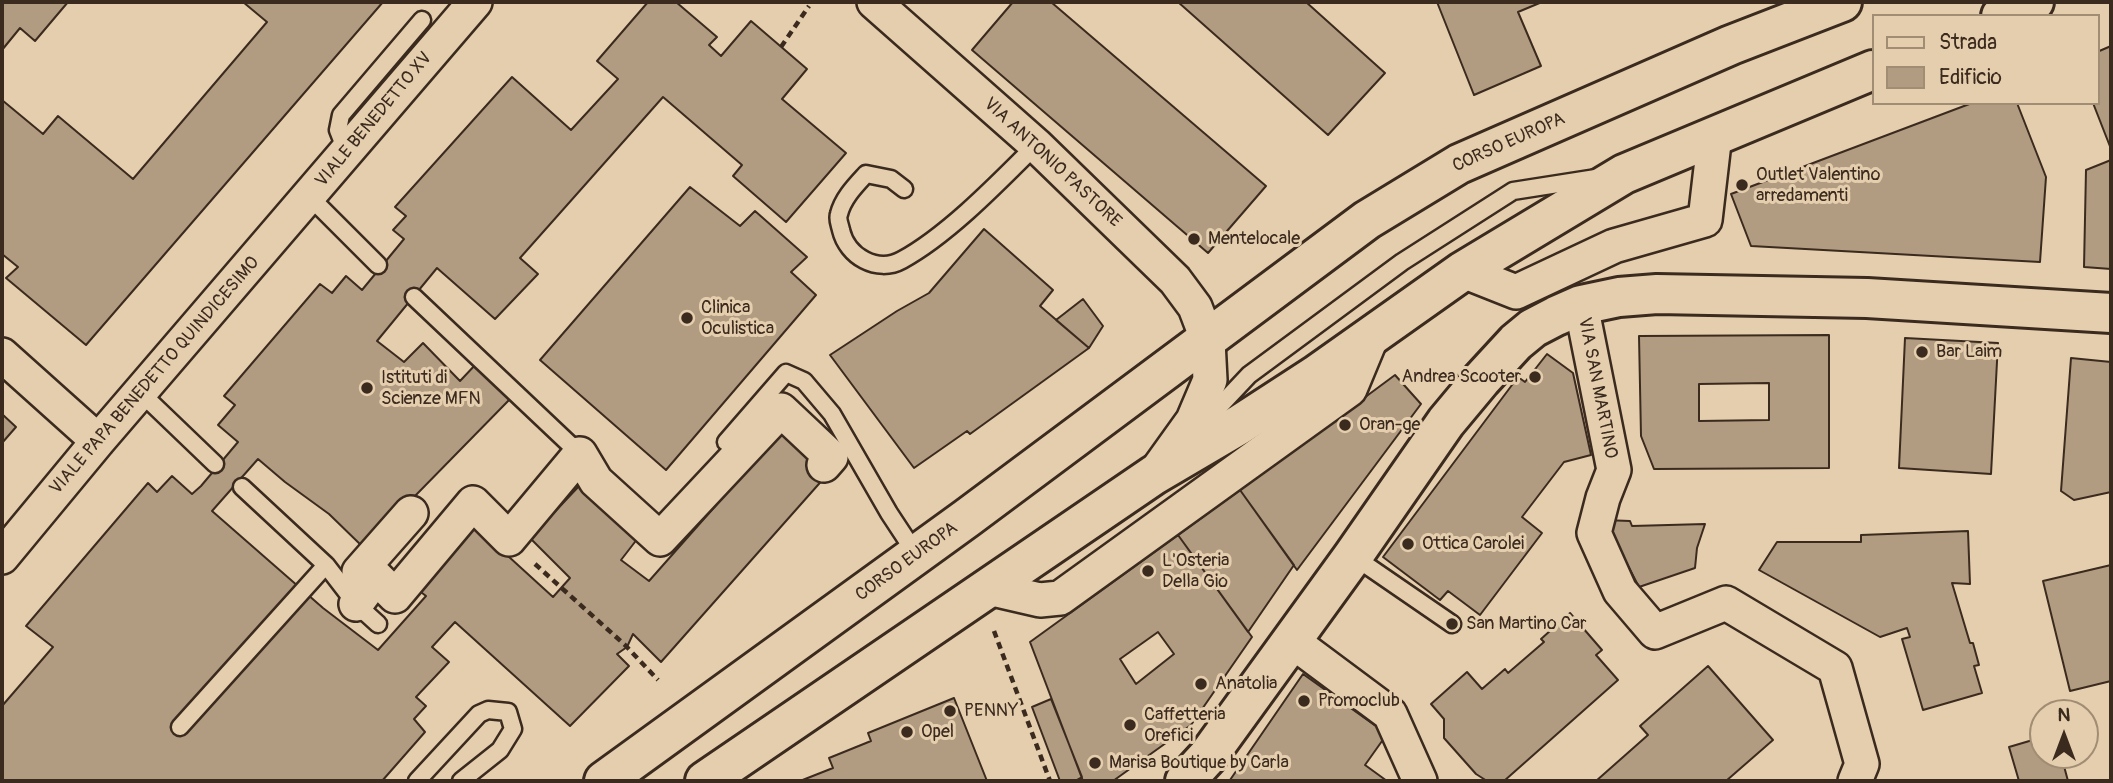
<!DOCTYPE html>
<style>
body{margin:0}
#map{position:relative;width:2113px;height:783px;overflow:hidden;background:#e5ceae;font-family:Pangolin,sans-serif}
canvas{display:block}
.frame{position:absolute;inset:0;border:4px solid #3b2a1e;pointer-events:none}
.legend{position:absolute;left:1872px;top:14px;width:228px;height:91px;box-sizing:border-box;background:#e5ceae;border:2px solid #a18c74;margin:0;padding:9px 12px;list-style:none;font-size:21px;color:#3b2a1e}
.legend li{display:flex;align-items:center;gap:14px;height:35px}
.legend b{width:35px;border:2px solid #a18c74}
.north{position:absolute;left:2029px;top:699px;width:70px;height:70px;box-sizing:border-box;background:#e5ceae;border:2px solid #a18c74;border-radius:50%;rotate:0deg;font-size:19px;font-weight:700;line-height:28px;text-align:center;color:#3b2a1e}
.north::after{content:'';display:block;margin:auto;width:24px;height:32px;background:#3b2a1e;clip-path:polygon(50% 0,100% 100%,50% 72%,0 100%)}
</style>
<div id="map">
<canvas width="2113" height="783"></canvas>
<div class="frame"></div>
<ul class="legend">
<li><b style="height:9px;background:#e5ceae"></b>Strada</li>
<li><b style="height:19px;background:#b19b81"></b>Edificio</li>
</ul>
<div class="north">N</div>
</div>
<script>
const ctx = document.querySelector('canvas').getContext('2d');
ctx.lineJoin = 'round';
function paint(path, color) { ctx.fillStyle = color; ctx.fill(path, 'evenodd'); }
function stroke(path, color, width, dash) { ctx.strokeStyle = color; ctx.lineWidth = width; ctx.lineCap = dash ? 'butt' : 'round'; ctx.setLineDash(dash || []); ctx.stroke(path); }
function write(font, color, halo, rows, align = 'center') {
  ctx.font = font + ' Pangolin,sans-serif'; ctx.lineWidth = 6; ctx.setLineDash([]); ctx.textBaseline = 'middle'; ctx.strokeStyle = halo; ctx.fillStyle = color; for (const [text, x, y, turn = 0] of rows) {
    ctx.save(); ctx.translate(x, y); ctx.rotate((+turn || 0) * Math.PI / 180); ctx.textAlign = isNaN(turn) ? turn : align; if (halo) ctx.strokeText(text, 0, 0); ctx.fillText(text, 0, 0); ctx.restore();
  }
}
const building = new Path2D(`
 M 2,2 L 68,2 L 35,41 L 20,28 L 2,50 Z
 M 243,2 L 383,2 L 86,345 L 6,278 L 18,267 L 2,254 L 2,100 L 43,134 L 58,116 L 133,179 L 267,22 Z
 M 648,2 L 676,2 L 717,37 L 709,45 L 721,56 L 751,21 L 807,69 L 782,99 L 846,153 L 786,222 L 733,176 L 742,165 L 663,97 L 520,258 L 538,274 L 495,319 L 437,268 L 377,341 L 404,362 L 423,343 L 460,381 L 477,363 L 512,397 L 364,548 L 329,514 L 285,482 L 258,459 L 212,511 L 323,608 L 378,650 L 426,596 L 417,589 L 474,525 L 553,597 L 570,578 L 530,538 L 580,485 L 638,538 L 621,560 L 649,581 L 786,426 L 833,468 L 661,662 L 633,634 L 627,647 L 617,654 L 629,666 L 570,726 L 455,622 L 432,647 L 449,662 L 416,697 L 426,706 L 414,719 L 425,732 L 382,781 L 2,781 L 2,706 L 53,647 L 26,626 L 148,483 L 157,492 L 172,476 L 192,494 L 201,486 L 238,442 L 218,425 L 235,405 L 224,396 L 320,284 L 332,293 L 346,276 L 362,290 L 404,239 L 393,230 L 406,216 L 395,207 L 512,77 L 571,130 L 618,79 L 597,61 Z
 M 1013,2 L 1051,2 L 1266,186 L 1208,253 L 972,50 Z
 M 1178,2 L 1306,2 L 1385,73 L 1328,135 Z
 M 1437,2 L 1542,2 L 1518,12 L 1541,66 L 1474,95 Z
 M 2111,46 L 2111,149 L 2093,103 L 2097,103 L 2097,52 Z
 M 1972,103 L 2017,103 L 2046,177 L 2040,262 L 1751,246 L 1731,194 Z
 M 2111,160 L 2111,269 L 2084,267 L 2086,170 Z
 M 690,187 L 740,226 L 755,211 L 807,257 L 791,272 L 816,295 L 666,470 L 540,360 Z
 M 984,229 L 1053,290 L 1040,306 L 1089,348 L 970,434 L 967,431 L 914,468 L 830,355 L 897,311 L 929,293 Z
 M 1083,299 L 1103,326 L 1089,348 L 1056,320 Z
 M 1829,335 L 1829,468 L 1654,469 L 1641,436 L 1639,336 ZM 1769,383 L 1769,420 L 1699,421 L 1699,384 Z
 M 1905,338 L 1998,343 L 1991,474 L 1899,468 Z
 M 1547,354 L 1573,373 L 1591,455 L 1564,462 L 1522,517 L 1542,533 L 1480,615 L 1448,591 L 1440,600 L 1383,557 L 1518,377 L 1525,382 Z
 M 2071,358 L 2111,362 L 2111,492 L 2074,500 L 2061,491 Z
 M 1395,375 L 1421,404 L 1297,570 L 1240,490 Z
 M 2,414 L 16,427 L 2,443 Z
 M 1240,490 L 1294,565 L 1248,632 L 1178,535 Z
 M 1604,520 L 1630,521 L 1632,526 L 1705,524 L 1697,548 L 1695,568 L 1639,587 Z
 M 1968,531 L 1970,584 L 1952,583 L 1970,643 L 1973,643 L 1979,665 L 1974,666 L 1982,693 L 1923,710 L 1902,639 L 1910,637 L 1907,628 L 1880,637 L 1759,570 L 1777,542 L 1861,542 L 1861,535 Z
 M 1178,535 L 1252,637 L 1191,725 L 1113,781 L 1083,781 L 1030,642 ZM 1158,632 L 1174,654 L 1136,684 L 1120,659 Z
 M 2111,565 L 2111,681 L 2070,691 L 2043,581 Z
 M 1570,613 L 1602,650 L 1596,655 L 1618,680 L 1504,781 L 1487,781 L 1476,774 L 1444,738 L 1444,719 L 1431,704 L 1467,672 L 1482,689 L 1505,669 L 1508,673 L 1544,642 L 1541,639 Z
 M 1708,666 L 1773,740 L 1726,781 L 1596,781 L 1648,735 L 1640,726 Z
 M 1303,674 L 1387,734 L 1365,765 L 1387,781 L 1230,780 Z
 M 954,698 L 987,781 L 800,781 L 833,768 L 829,758 L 871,741 L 868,733 Z
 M 1051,699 L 1082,777 L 1075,781 L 1060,781 L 1032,707 Z
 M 2043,737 L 2043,755 L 2061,755 L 2068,781 L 2019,781 L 2009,747 Z`);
paint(building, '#b19b81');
stroke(building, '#3b2a1e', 2);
const lane = new Path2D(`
 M 347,153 L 338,130 L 341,115 L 422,20
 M 904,189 L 891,179 L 866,174 C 855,186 843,198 839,214 C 837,219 840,225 841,230 C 847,256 877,274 902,260 C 948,235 999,182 1036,145
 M 309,196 L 378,265
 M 414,297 L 580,454
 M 141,393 L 215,464
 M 1202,425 L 1249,375 L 1402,262 L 1513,191 L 1596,178
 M 726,442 L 786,373 L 804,381 L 832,414 L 889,513 L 916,554
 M 1353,556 L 1452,624
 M 326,565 L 356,604 L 378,624
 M 180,727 L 326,565 L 242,487
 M 417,781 L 479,714 L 488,710 L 508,712 L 513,729 L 500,750 L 461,781`);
const street = new Path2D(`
 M 874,2 L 1036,145 L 1175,280 L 1195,307 L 1208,341 L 1210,380 L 1193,420 L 1155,473
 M 1463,271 L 1516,292 L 1614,246 L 1705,220 L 1715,134
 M 1581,305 L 1614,470 L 1603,498 L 1594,533 L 1620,591 L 1655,632 L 1726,603 L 1835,668 L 1862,764 L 1855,781
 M 2,355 L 98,441
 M 2,557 L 98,441 L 475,2
 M 370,585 L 359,572 L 411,513
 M 988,588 L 1040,600 L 1060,598 L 1350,389 L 1372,336
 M 356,604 L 376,577 L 395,596 L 473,503 L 509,539 L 580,454 L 596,481 L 660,539 L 781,410 L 831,457 L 824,465
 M 1292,641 L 1390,714 L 1420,781`);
const secondary = new Path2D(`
 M 1185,781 L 1208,756 L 1353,556 L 1446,422 L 1481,380 L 1516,342 L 1533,328 L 1556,316 L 1581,305 L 1619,297 L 1657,294 L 1867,298 L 2111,313`);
const primary = new Path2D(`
 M 2001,16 L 2034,2
 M 604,781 L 967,518 L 1367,220 L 1459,164 L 1731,45 L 1842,2
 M 705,781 L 1154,475 L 1239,425 L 1316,375 L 1463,271 L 1624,174 L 1873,70`);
stroke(lane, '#3b2a1e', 21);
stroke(street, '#3b2a1e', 38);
stroke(secondary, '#3b2a1e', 44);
stroke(primary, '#3b2a1e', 44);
stroke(new Path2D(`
 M 781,47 L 809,6
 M 535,564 L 625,645 L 658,680
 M 994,631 L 1050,781`), '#3b2a1e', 4.5, [7, 5]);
stroke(lane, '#e5ceae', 16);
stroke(street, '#e5ceae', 33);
stroke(secondary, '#e5ceae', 38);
stroke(primary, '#e5ceae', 38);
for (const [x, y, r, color] of [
 [1742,185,7,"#3b2a1e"],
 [1194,239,7,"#3b2a1e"],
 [687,318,7,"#3b2a1e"],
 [1922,352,7,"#3b2a1e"],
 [1535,377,7,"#3b2a1e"],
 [367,388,7,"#3b2a1e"],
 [1345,425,7,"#3b2a1e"],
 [1408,544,7,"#3b2a1e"],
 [1148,571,7,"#3b2a1e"],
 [1452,624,7,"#3b2a1e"],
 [1201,684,7,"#3b2a1e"],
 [1304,701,7,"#3b2a1e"],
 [950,711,7,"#3b2a1e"],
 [1130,725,7,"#3b2a1e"],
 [907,732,7,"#3b2a1e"],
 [1095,763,7,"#3b2a1e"]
]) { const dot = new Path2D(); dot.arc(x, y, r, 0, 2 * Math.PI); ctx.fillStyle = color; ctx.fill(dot); stroke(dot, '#e5ceae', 2.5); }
write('18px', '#3b2a1e', '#e5ceae', [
 ["VIALE BENEDETTO XV",374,120,-50],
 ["CORSO EUROPA",1509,143,-24],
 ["VIA ANTONIO PASTORE",1052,163,43],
 ["VIALE PAPA BENEDETTO QUINDICESIMO",155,376,-49],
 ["VIA SAN MARTINO",1597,388,79],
 ["CORSO EUROPA",907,562,-36]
]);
write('18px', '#3b2a1e', '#e5ceae', [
 ["Outlet Valentino",1756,175],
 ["arredamenti",1756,196],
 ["Mentelocale",1208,239],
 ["Clinica",701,308],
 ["Oculistica",701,329],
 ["Bar Laim",1936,352],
 ["Andrea Scooter",1521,377,"right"],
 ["Istituti di",381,378],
 ["Scienze MFN",381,399],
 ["Oran-ge",1359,425],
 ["Ottica Carolei",1422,544],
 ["L'Osteria",1162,561],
 ["Della Gio",1162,582],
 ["San Martino Car",1466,624],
 ["Anatolia",1215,684],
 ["Promoclub",1318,701],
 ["PENNY",964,711],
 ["Caffetteria",1144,715],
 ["Orefici",1144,736],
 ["Opel",921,732],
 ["Marisa Boutique by Carla",1109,763]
], 'left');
</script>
